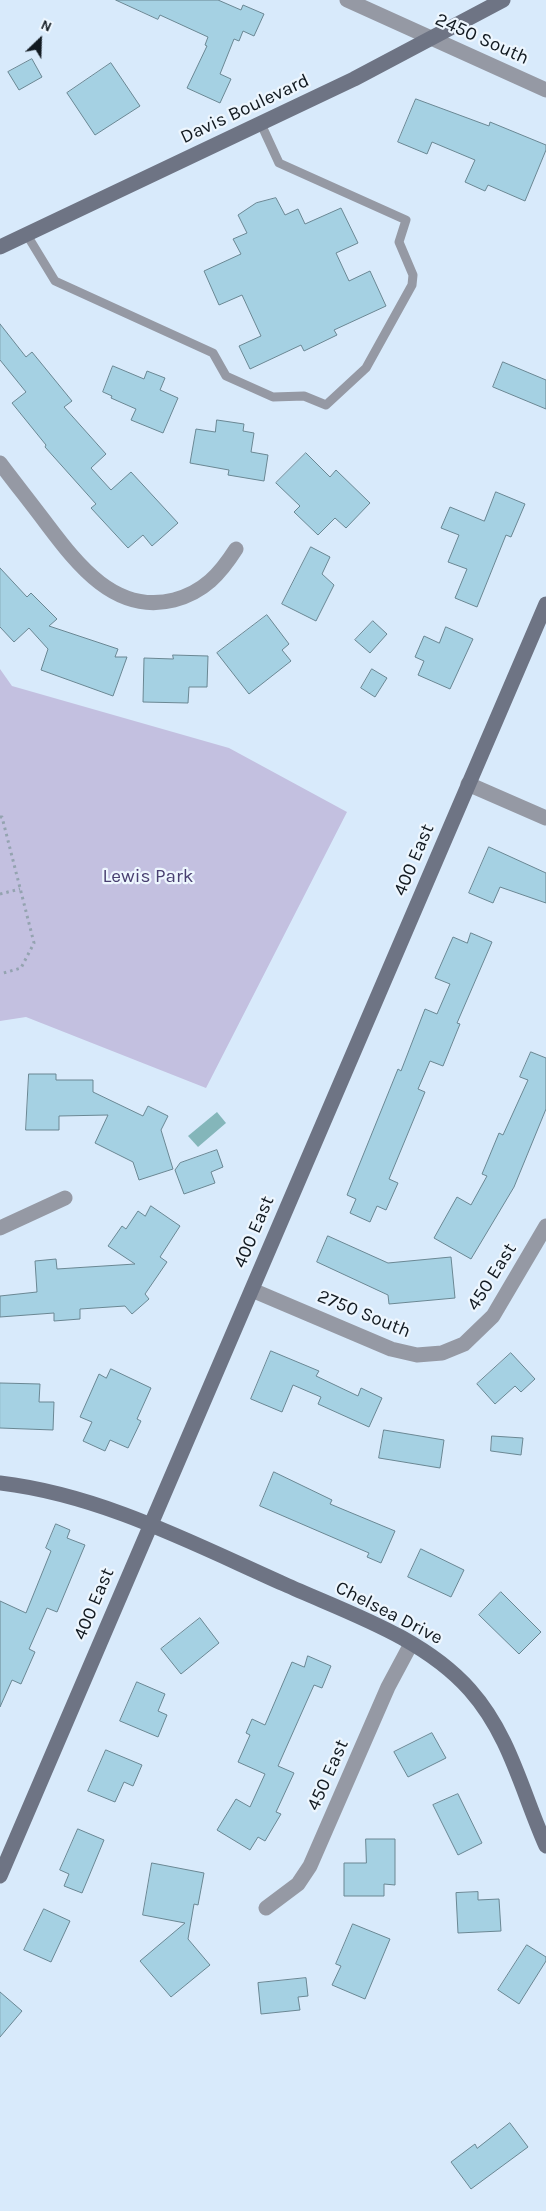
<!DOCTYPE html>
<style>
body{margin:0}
#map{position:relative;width:546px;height:2211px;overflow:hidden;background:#d8eafb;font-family:Karla,sans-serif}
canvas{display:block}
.north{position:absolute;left:15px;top:15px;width:50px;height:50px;-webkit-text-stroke:4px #edf6fe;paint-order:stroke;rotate:24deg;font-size:14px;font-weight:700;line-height:20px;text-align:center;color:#121a21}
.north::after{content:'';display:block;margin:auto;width:18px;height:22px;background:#121a21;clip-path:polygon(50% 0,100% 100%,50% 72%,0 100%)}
</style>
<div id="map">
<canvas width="546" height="2211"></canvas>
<div class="north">N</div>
</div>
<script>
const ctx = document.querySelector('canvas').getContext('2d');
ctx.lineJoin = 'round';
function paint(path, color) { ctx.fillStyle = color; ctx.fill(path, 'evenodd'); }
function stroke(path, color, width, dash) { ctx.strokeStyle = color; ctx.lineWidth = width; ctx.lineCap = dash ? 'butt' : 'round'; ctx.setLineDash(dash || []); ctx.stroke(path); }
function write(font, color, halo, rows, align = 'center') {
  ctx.font = font + ' Karla,sans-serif'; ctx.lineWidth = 4.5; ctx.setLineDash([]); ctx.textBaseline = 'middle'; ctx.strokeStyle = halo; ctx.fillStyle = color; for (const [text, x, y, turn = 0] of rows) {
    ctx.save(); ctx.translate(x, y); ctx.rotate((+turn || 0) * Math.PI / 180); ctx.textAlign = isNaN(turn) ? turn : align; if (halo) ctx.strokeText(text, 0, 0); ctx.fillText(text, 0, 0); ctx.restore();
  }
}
paint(new Path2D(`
 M 0,669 L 12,686 L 229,748 L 347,812 L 206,1088 L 26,1017 L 0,1021 Z`), '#c3c0e0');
paint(new Path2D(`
 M 217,1112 L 226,1123 L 198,1147 L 188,1136 Z`), '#84b6ba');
const building = new Path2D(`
 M 116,0 L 218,0 L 241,10 L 243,5 L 264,14 L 254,36 L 243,31 L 239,41 L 234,39 L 220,74 L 231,79 L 220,103 L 187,88 L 207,46 L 205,45 L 208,37 L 160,15 L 158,19 Z
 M 32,59 L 42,77 L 19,90 L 8,72 Z
 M 111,63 L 140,106 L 95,135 L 67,93 Z
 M 416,99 L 489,126 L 490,122 L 546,145 L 546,150 L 525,201 L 488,185 L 485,191 L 465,182 L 475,160 L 432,142 L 427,154 L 398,142 Z
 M 276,198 L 285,215 L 298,209 L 305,224 L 341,208 L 358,243 L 336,253 L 349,281 L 370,271 L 386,306 L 334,330 L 337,335 L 304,351 L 301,345 L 250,369 L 239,346 L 261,336 L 242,295 L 219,305 L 204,271 L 241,254 L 233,239 L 247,233 L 238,215 L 256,203 Z
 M 0,324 L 26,357 L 32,352 L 72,401 L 64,407 L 106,454 L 91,468 L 111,490 L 131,472 L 178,523 L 152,546 L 143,535 L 128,548 L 91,508 L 96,504 L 45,447 L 46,445 L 12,403 L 26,392 L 0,360 Z
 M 503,362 L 546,380 L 546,409 L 493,387 Z
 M 113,366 L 144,379 L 147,371 L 165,378 L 160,390 L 178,398 L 163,433 L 131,420 L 136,409 L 111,398 L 112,396 L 103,392 Z
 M 217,420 L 244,424 L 243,431 L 254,433 L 251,452 L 268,455 L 264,481 L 228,475 L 229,470 L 190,463 L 196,429 L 215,432 Z
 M 306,453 L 330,477 L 336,470 L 370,503 L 346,528 L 335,518 L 318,535 L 294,512 L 300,506 L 276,483 Z
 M 496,492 L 525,504 L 511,537 L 506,535 L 477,607 L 455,598 L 467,569 L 448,562 L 459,535 L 441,528 L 450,507 L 484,521 Z
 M 311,547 L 330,557 L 322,574 L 334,585 L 316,621 L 282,604 Z
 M 0,568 L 27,597 L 31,593 L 57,619 L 49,626 L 118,649 L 115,657 L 127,657 L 113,696 L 41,670 L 48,649 L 29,628 L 14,642 L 0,627 Z
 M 267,615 L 289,644 L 282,650 L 291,661 L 249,694 L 217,653 Z
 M 373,621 L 387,634 L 370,653 L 355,640 Z
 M 446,627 L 473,639 L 450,689 L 418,675 L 424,661 L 415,657 L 424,636 L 439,643 Z
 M 173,655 L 208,656 L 207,687 L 189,687 L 188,703 L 143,702 L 144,658 L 173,659 Z
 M 372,669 L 387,678 L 375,697 L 361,688 Z
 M 489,847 L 546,873 L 546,903 L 500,887 L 493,903 L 469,893 Z
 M 471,933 L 492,942 L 457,1023 L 460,1024 L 443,1066 L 430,1061 L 418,1089 L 425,1092 L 389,1179 L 398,1183 L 386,1210 L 377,1206 L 370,1222 L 350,1213 L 356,1199 L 347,1195 L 398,1069 L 401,1071 L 425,1009 L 437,1014 L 450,984 L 435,978 L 453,937 L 467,943 Z
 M 531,1052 L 546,1058 L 546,1109 L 514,1187 L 471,1259 L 434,1238 L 457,1197 L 471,1205 L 487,1176 L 482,1174 L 499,1133 L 503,1135 L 528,1080 L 520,1077 Z
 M 29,1074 L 56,1074 L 56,1080 L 93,1080 L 93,1092 L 143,1116 L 148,1106 L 168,1116 L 161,1130 L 173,1169 L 139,1180 L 133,1162 L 95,1143 L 108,1115 L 59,1116 L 59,1130 L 26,1130 Z
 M 217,1150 L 223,1167 L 211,1172 L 215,1183 L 184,1194 L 175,1170 L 180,1163 Z
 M 151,1206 L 180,1226 L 160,1257 L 167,1262 L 145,1294 L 149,1299 L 132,1314 L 125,1306 L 80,1309 L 80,1319 L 54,1321 L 54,1313 L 0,1317 L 0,1296 L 37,1292 L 35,1261 L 56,1259 L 57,1269 L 135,1264 L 108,1246 L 122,1226 L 126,1229 L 138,1211 L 145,1216 Z
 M 328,1236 L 388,1263 L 451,1257 L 455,1298 L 389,1304 L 388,1295 L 317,1262 Z
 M 271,1351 L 319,1371 L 316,1376 L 358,1396 L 361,1388 L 382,1398 L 369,1427 L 318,1404 L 321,1397 L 293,1385 L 282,1412 L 251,1399 Z
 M 511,1353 L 535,1379 L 521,1392 L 515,1386 L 495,1404 L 477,1384 Z
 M 111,1369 L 151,1388 L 137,1419 L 141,1421 L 128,1448 L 110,1440 L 105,1451 L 83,1441 L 92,1422 L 80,1417 L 99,1374 L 106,1378 Z
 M 0,1383 L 40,1384 L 39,1402 L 54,1402 L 53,1430 L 0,1428 Z
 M 384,1430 L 444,1440 L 440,1468 L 379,1458 Z
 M 492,1436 L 523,1438 L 521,1455 L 491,1451 Z
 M 274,1472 L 332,1500 L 330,1504 L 395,1531 L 381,1563 L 367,1557 L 369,1553 L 260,1506 Z
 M 56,1524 L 70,1530 L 67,1538 L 85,1545 L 57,1612 L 47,1608 L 29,1649 L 35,1652 L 21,1684 L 12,1680 L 0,1707 L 0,1601 L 26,1613 L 51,1551 L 46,1548 Z
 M 421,1549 L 464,1570 L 451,1597 L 408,1577 Z
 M 501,1592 L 541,1632 L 519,1654 L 479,1615 Z
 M 200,1618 L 219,1643 L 181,1674 L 161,1649 Z
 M 308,1656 L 331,1666 L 322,1688 L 314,1685 L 278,1766 L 294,1773 L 276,1812 L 281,1814 L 265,1841 L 258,1837 L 250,1850 L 217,1830 L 236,1799 L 250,1807 L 265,1774 L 238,1762 L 250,1735 L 246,1733 L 252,1719 L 265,1725 L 292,1662 L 304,1667 Z
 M 137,1682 L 165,1694 L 158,1711 L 167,1715 L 158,1737 L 120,1721 Z
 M 432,1733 L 446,1758 L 408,1777 L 394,1752 Z
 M 106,1750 L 142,1765 L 133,1786 L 124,1782 L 115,1802 L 88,1791 Z
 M 458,1794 L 482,1843 L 458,1855 L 433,1805 Z
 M 78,1829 L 104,1840 L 82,1893 L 64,1886 L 69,1874 L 60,1870 Z
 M 366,1839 L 395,1839 L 395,1885 L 384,1884 L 384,1896 L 344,1896 L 344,1863 L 366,1863 Z
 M 152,1863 L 204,1873 L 198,1905 L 194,1904 L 188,1939 L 210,1965 L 171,1997 L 140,1961 L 185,1923 L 143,1915 Z
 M 478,1892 L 478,1900 L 499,1899 L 501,1931 L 458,1933 L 456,1893 Z
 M 44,1909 L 70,1921 L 51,1962 L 24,1950 Z
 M 353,1924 L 390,1939 L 365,1999 L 332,1985 L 341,1966 L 336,1964 Z
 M 527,1945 L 546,1957 L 546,1961 L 519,2004 L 498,1990 Z
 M 306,1978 L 308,1996 L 298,1997 L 300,2010 L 261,2014 L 258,1983 Z
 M 0,1992 L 22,2011 L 0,2037 Z
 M 510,2123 L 528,2147 L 471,2189 L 451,2162 L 475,2144 L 477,2148 Z`);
paint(building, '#a5d1e3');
stroke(building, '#6a8793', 1);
stroke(new Path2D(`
 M 0,817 L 2,817 L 34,943 L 21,968 L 0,974
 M 0,894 L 20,889`), '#94a3b0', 3, [2.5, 4]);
stroke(new Path2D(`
 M 27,235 L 55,281 L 213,353 L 226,376 L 273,397 L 304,396 L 326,405 L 366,368 L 412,285 L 413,275 L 399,242 L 406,220 L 279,163 L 261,124`), '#9599a4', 9);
stroke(new Path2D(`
 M 347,0 L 546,90
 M 0,463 C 15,483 31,503 46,523 C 77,564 115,615 174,600 C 204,592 220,574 236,549
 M 468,784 L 546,818
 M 0,1228 L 65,1198
 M 252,1290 L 391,1349 L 417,1355 L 442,1353 L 464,1344 L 493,1316 L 546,1226
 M 266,1908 L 298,1884 L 310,1866 L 388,1687 L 411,1644`), '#9599a4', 15);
stroke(new Path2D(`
 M 0,247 L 354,79 L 503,0
 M 0,1483 C 101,1495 192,1543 284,1584 C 348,1613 423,1637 470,1690 C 510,1735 522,1792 546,1846
 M 0,1876 L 546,604`), '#6e7484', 15);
write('19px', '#121a21', '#edf6fe', [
 ["2450 South",482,39,24],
 ["Davis Boulevard",245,109,-25],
 ["400 East",414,860,-67],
 ["400 East",254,1232,-67],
 ["450 East",492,1277,-58],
 ["2750 South",364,1314,22],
 ["400 East",94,1604,-67],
 ["Chelsea Drive",389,1613,27],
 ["450 East",328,1775,-66]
]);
write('19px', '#483f70', '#edf6fe', [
 ["Lewis Park",148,877]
]);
</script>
